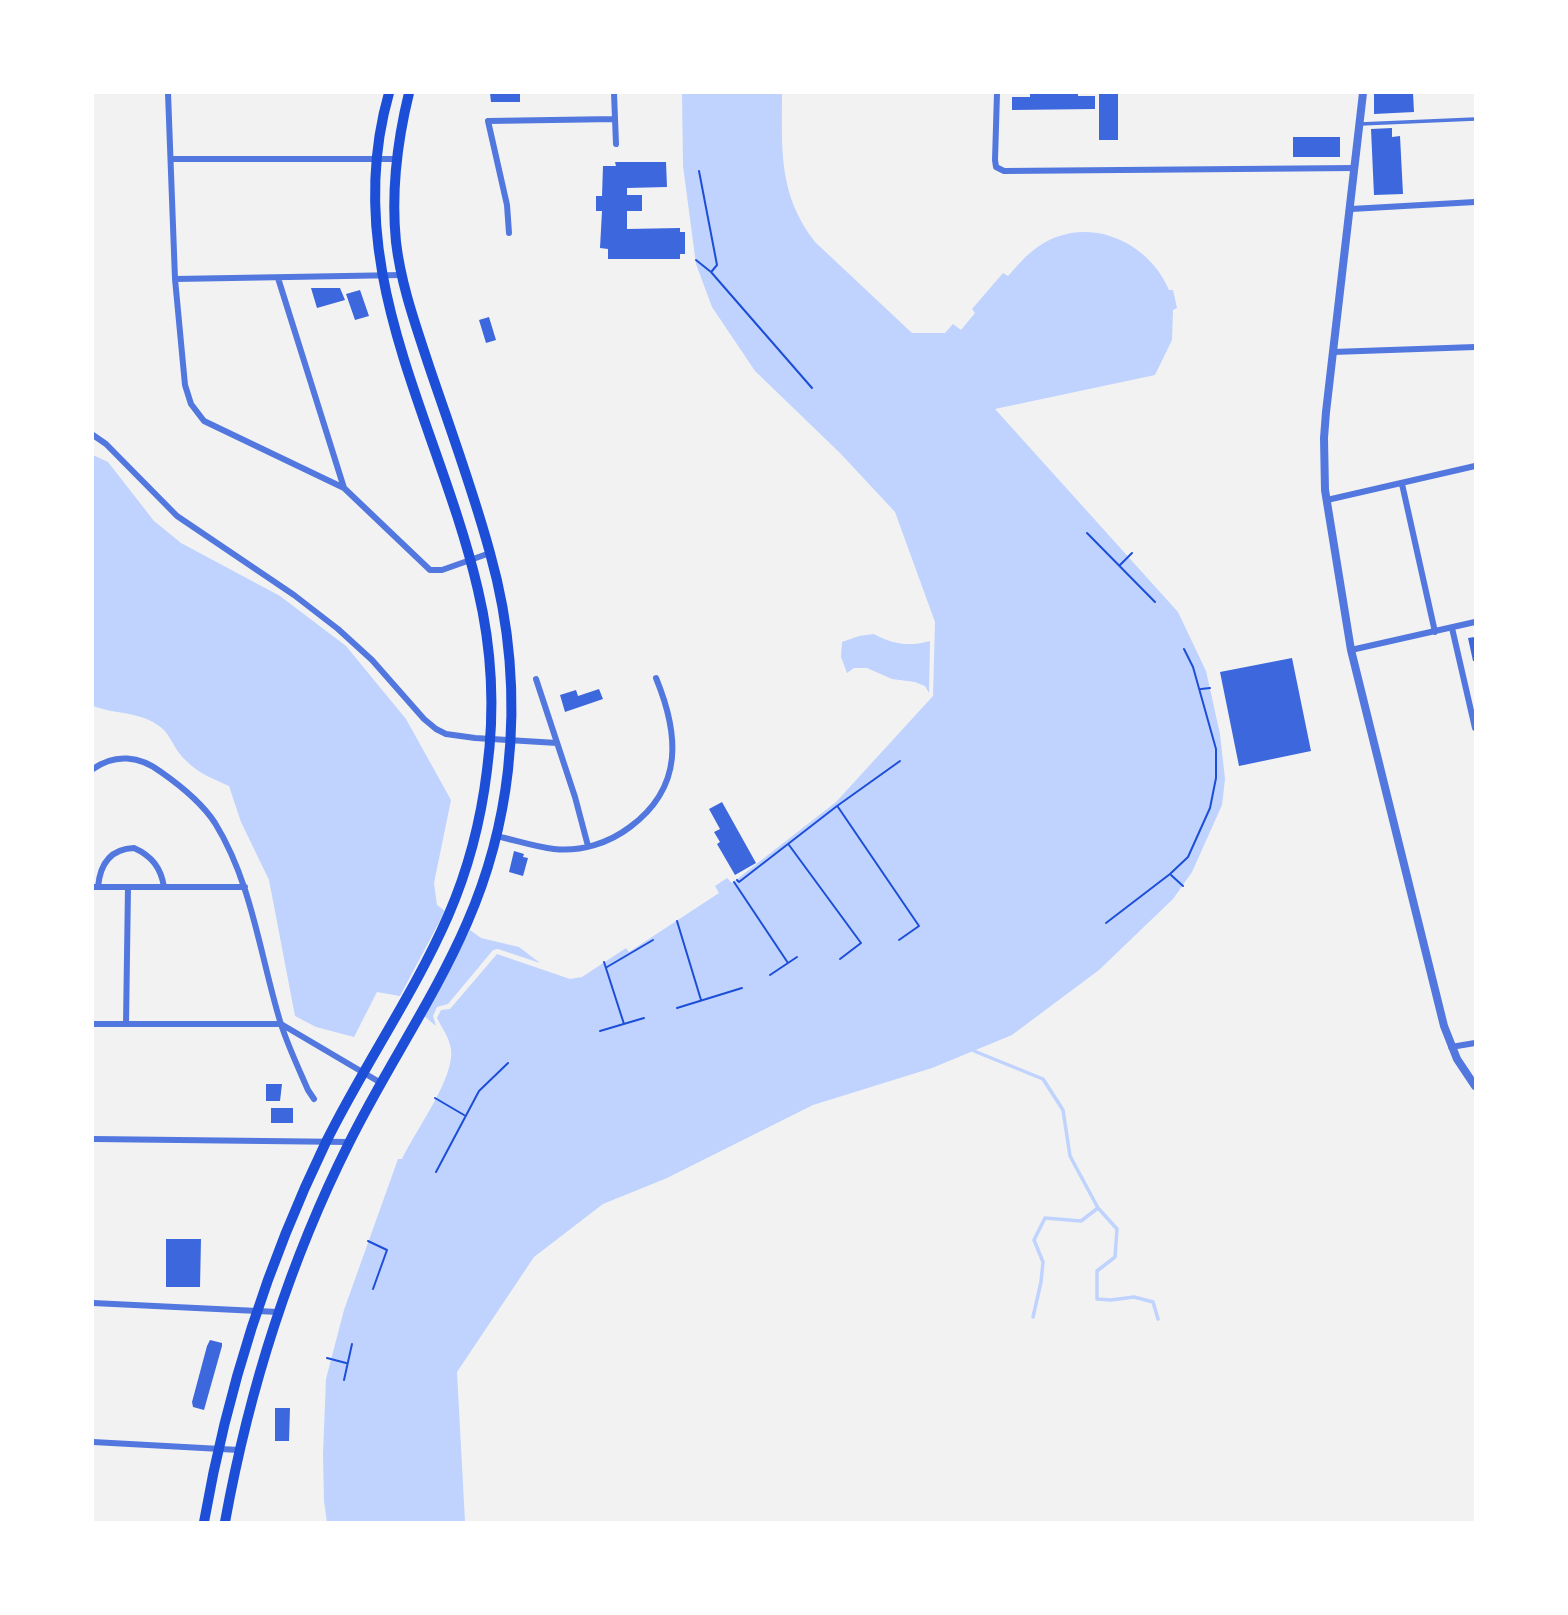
<!DOCTYPE html>
<style>
body{margin:0}
#map{position:relative;width:1568px;height:1615px;overflow:hidden;background:#f2f2f2;font-family:Commissioner,sans-serif}
canvas{display:block}
.frame{position:absolute;inset:0;border:94px solid #fff;pointer-events:none}
</style>
<div id="map">
<canvas width="1568" height="1615"></canvas>
<div class="frame"></div>
</div>
<script>
const ctx = document.querySelector('canvas').getContext('2d');
ctx.lineJoin = 'round';
function paint(path, color) { ctx.fillStyle = color; ctx.fill(path, 'evenodd'); }
function stroke(path, color, width, dash) { ctx.strokeStyle = color; ctx.lineWidth = width; ctx.lineCap = dash ? 'butt' : 'round'; ctx.setLineDash(dash || []); ctx.stroke(path); }
paint(new Path2D(`
 M 682,93 L 782,93 C 782,150 778,194 815,242 L 912,333 L 945,333 L 953,324 L 961,330 L 975,313 L 972,309 L 1003,273 L 1008,276 C 1017,266 1027,254 1039,246 C 1086,214 1148,240 1169,290 L 1173,290 L 1177,308 L 1173,310 L 1172,340 L 1155,375 L 995,409 L 1178,612 L 1206,671 L 1220,734 L 1225,779 L 1222,805 L 1192,872 L 1173,899 L 1099,970 L 1012,1035 L 932,1068 L 813,1105 L 667,1178 L 603,1204 L 534,1257 L 457,1372 L 465,1522 L 327,1522 L 324,1501 L 323,1454 L 326,1379 L 344,1310 L 398,1159 L 402,1159 C 415,1131 455,1078 451,1049 C 449,1037 442,1028 437,1018 L 441,1010 L 450,1009 L 497,954 L 570,979 L 582,977 L 626,948 L 629,952 L 719,893 L 715,886 L 727,878 L 732,883 L 836,802 L 933,696 L 935,622 L 895,512 L 840,453 L 755,371 L 712,307 L 696,264 L 683,166 Z
 M 93,455 L 108,462 L 154,521 L 181,543 L 280,596 L 346,646 L 406,719 L 451,800 L 434,883 L 437,905 L 445,911 L 400,996 L 377,992 L 354,1037 L 316,1027 L 295,1016 L 269,880 L 241,822 L 229,786 C 207,776 195,772 179,753 C 174,746 170,737 164,730 C 144,711 117,715 93,706 Z
 M 874,634 C 891,644 910,647 930,641 L 929,693 L 925,686 L 915,682 L 892,679 L 867,668 L 854,668 L 847,673 L 841,657 L 842,642 L 859,636 Z
 M 470,930 L 481,938 L 519,947 L 540,963 L 498,949 L 493,950 L 448,1004 L 437,1007 L 433,1016 L 436,1026 L 424,1016 Z`), '#bfd3fe');
stroke(new Path2D(`
 M 974,1051 L 1043,1079 L 1063,1110 L 1070,1156 L 1098,1208 L 1081,1221 L 1045,1218 L 1034,1240 L 1043,1262 L 1041,1282 L 1033,1317
 M 1098,1208 L 1117,1229 L 1115,1257 L 1097,1271 L 1097,1299 L 1111,1300 L 1134,1297 L 1153,1302 L 1158,1319`), '#bfd3fe', 3.5);
paint(new Path2D(`
 M 490,93 L 520,93 L 520,102 L 491,102 Z
 M 1030,93 L 1078,93 L 1078,96 L 1095,96 L 1095,109 L 1012,110 L 1012,97 L 1030,97 Z
 M 1099,93 L 1118,93 L 1118,140 L 1099,140 Z
 M 1374,93 L 1413,93 L 1414,112 L 1374,114 Z
 M 1392,128 L 1392,137 L 1400,136 L 1403,194 L 1374,195 L 1371,129 Z
 M 1293,137 L 1340,137 L 1340,157 L 1293,157 Z
 M 615,162 L 666,162 L 667,187 L 627,188 L 627,195 L 642,195 L 642,211 L 627,211 L 627,229 L 680,228 L 680,232 L 685,232 L 685,254 L 680,254 L 680,259 L 608,259 L 608,249 L 600,248 L 602,211 L 596,211 L 596,196 L 602,196 L 603,166 L 616,166 Z
 M 311,288 L 340,288 L 345,300 L 317,308 Z
 M 360,290 L 369,316 L 355,320 L 346,294 Z
 M 489,317 L 496,340 L 486,343 L 479,320 Z
 M 1475,637 L 1475,661 L 1473,661 L 1468,638 Z
 M 1292,658 L 1311,751 L 1239,766 L 1220,672 Z
 M 599,689 L 603,699 L 565,712 L 560,695 L 576,690 L 578,696 Z
 M 722,802 L 756,863 L 735,875 L 717,844 L 720,842 L 714,832 L 720,829 L 709,809 Z
 M 514,851 L 524,854 L 523,857 L 528,858 L 523,876 L 509,872 Z
 M 266,1084 L 282,1084 L 280,1101 L 266,1101 Z
 M 271,1108 L 293,1108 L 293,1123 L 271,1123 Z
 M 166,1239 L 201,1239 L 200,1287 L 166,1287 Z
 M 210,1340 L 222,1343 L 222,1346 L 204,1410 L 193,1407 L 192,1402 L 207,1346 Z
 M 275,1408 L 290,1408 L 289,1441 L 275,1441 Z`), '#3d67dc');
stroke(new Path2D(`
 M 699,171 L 717,265 L 712,271
 M 696,260 L 711,272 L 812,388
 M 1087,533 L 1155,602
 M 1120,565 L 1132,553
 M 1201,689 L 1210,688
 M 838,807 L 919,926 L 899,940
 M 789,845 L 861,943 L 840,959
 M 1171,875 L 1183,886
 M 737,880 L 739,882 L 837,806 L 900,761
 M 734,882 L 788,963
 M 677,921 L 701,1000
 M 1106,923 L 1170,874 L 1188,857 L 1210,808 L 1216,778 L 1216,749 L 1193,667 L 1184,649
 M 604,962 L 624,1024
 M 607,967 L 653,940
 M 770,975 L 797,957
 M 677,1008 L 742,988
 M 600,1031 L 644,1018
 M 435,1098 L 464,1115
 M 436,1172 L 479,1091 L 508,1063
 M 368,1241 L 387,1250 L 373,1289
 M 327,1358 L 346,1363
 M 344,1380 L 352,1344`), '#1d4ed8', 2);
stroke(new Path2D(`
 M 1360,124 L 1475,119`), '#5277de', 3.5);
stroke(new Path2D(`
 M 168,93 L 175,279 L 185,385 L 191,404 L 204,421 L 344,488
 M 614,93 L 616,144
 M 997,93 L 995,160 L 996,167 L 1004,171 L 1355,168
 M 172,159 L 396,159
 M 1351,209 L 1475,202
 M 509,233 L 507,205 L 488,121 L 615,119
 M 278,278 L 344,488 L 430,570 L 442,570 L 490,553
 M 175,279 L 402,275
 M 1333,352 L 1475,347
 M 93,435 L 106,444 L 177,516 L 294,595 L 338,629 L 372,660 L 424,719 L 436,729 L 446,734 L 475,738 L 557,743
 M 1402,484 L 1435,632
 M 1327,500 L 1475,466
 M 1452,628 L 1475,728
 M 1351,650 L 1475,622
 M 536,679 L 575,797 L 588,846
 M 93,769 C 115,753 140,756 161,772 C 181,786 202,803 215,823 C 252,883 260,955 280,1021 C 287,1044 298,1067 308,1090 L 314,1099
 M 496,836 C 515,840 535,847 554,849 C 581,852 609,843 630,827 C 684,787 679,734 656,678
 M 93,887 L 245,887
 M 98,887 C 100,864 110,849 134,848 C 152,856 161,868 164,887
 M 93,1024 L 281,1024 L 381,1083
 M 126,1024 L 128,887
 M 1451,1047 L 1475,1043
 M 93,1139 L 349,1142
 M 93,1303 L 278,1312
 M 93,1442 L 239,1450`), '#5277de', 6);
stroke(new Path2D(`
 M 1363,93 L 1326,412 L 1324,438 L 1325,490 L 1351,650 L 1444,1026 L 1457,1059 L 1475,1086`), '#5277de', 8);
stroke(new Path2D(`
 M 204,1522 C 227,1390 268,1262 326,1142 C 364,1065 414,994 448,916 C 468,870 481,820 487,770 C 495,710 492,649 478,590 C 439,422 338,271 389,93
 M 225,1522 C 249,1390 289,1263 349,1143 C 386,1068 434,999 467,923 C 488,875 502,823 508,770 C 516,697 510,624 490,553 C 473,490 450,428 429,366 C 416,326 401,285 396,242 C 391,192 397,142 409,93`), '#1d4ed8', 10);
</script>
